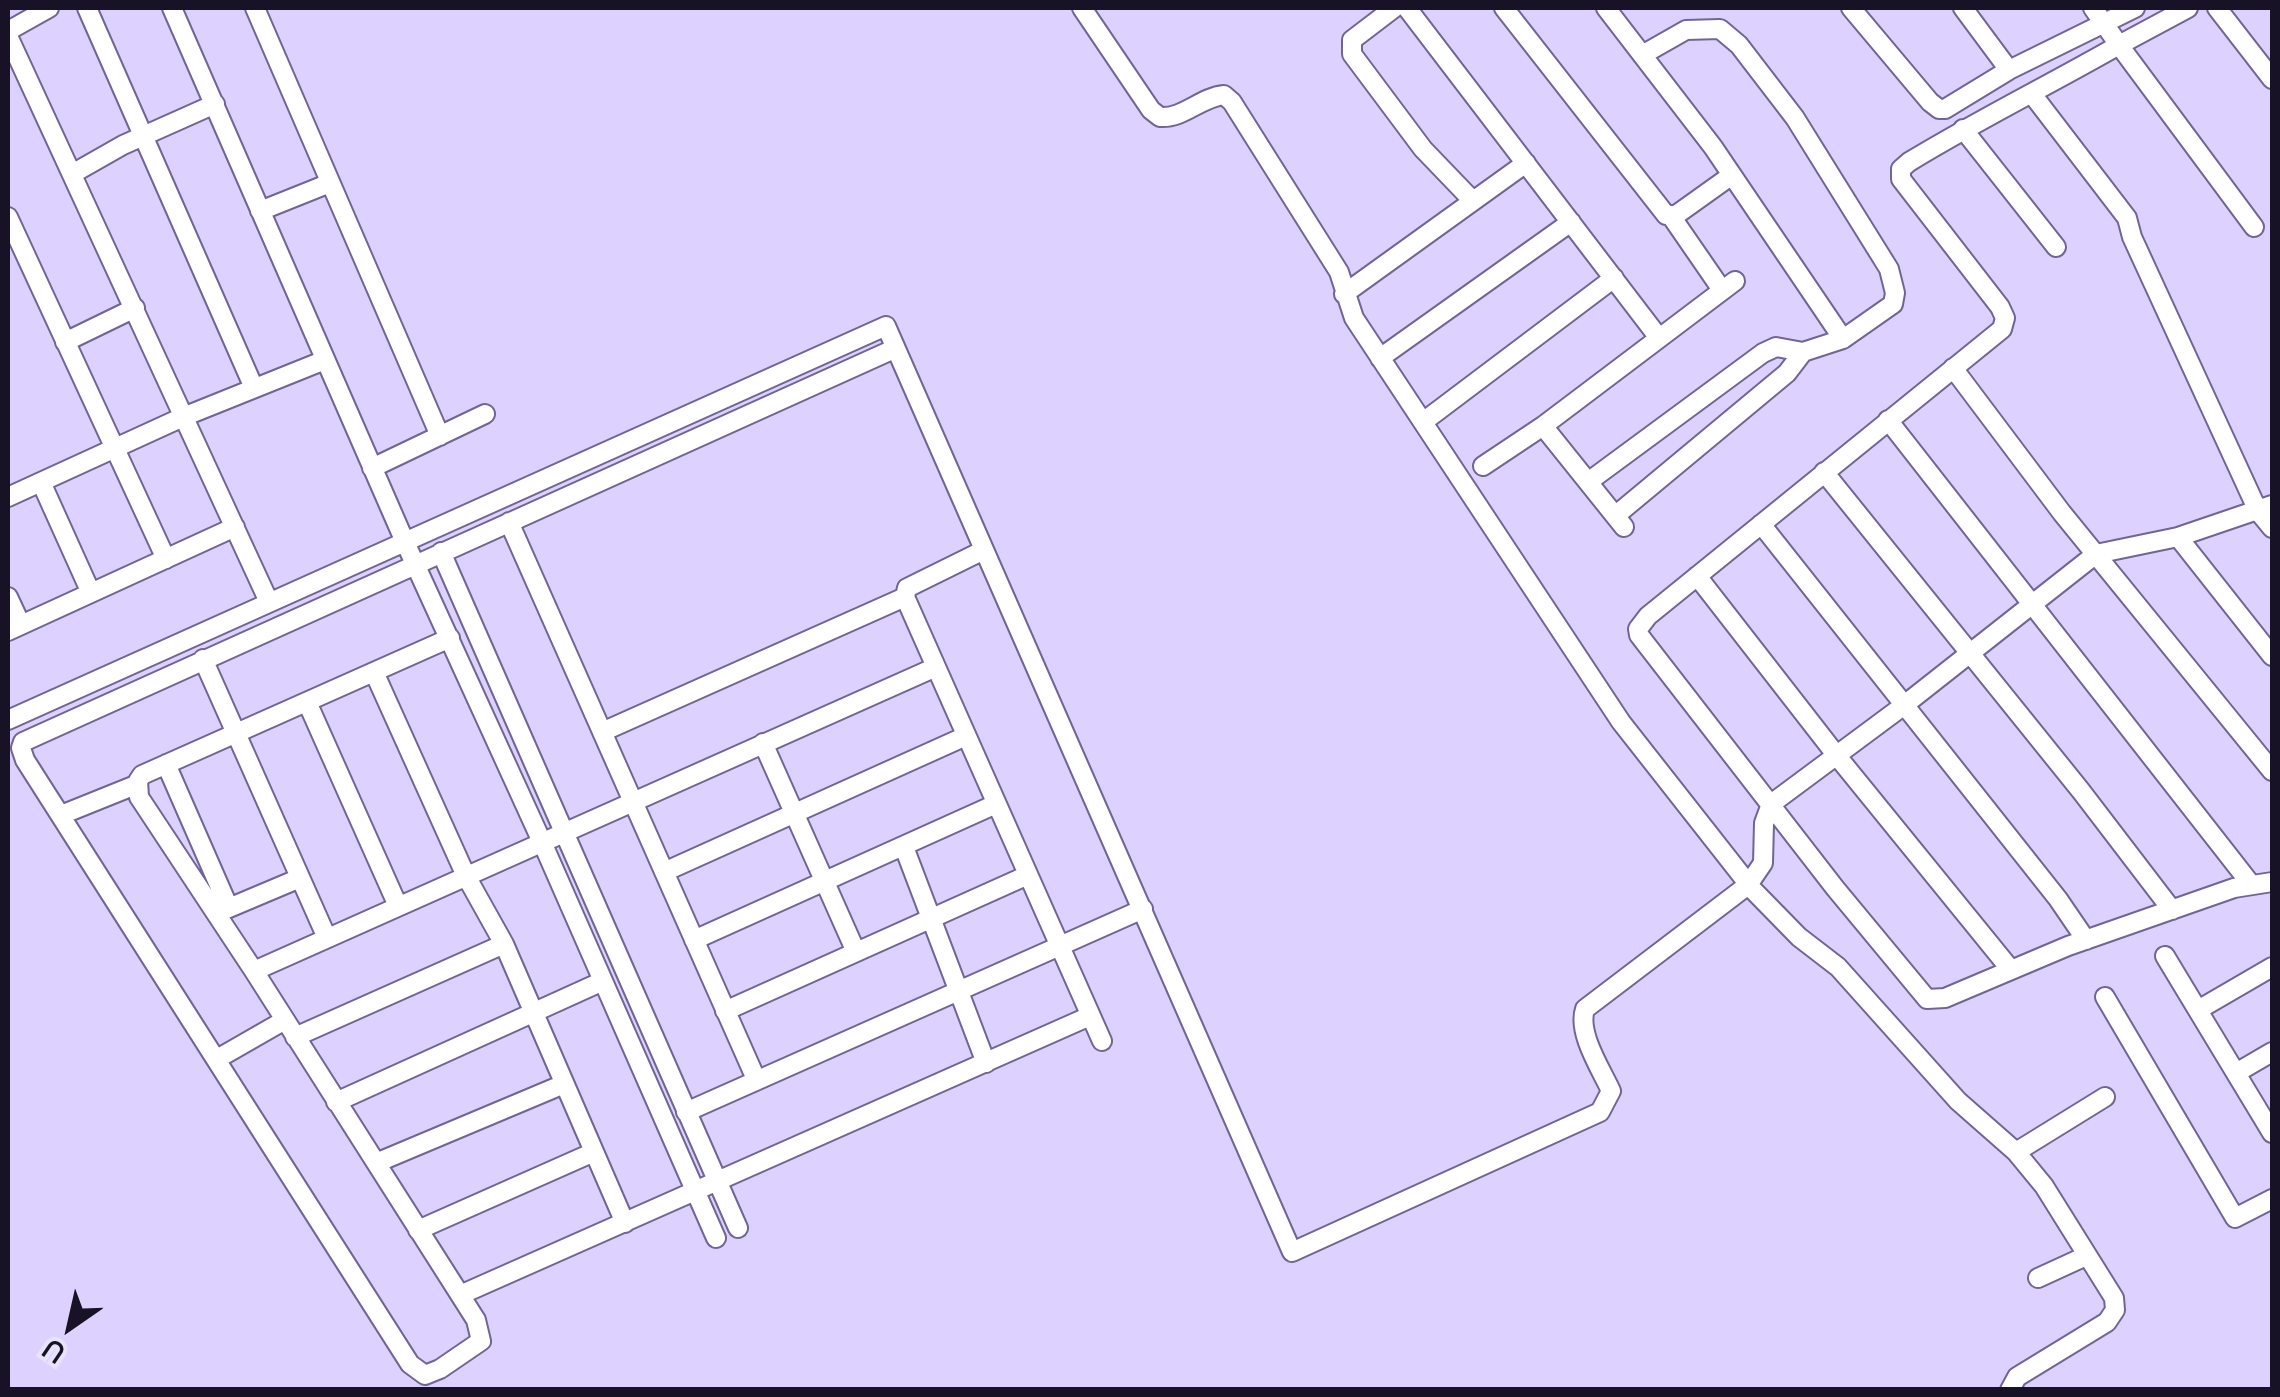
<!DOCTYPE html>
<style>
body{margin:0}
#map{position:relative;width:2280px;height:1397px;overflow:hidden;background:#ddd2ff;font-family:Manrope,sans-serif}
canvas{display:block}
.frame{position:absolute;inset:0;border:10px solid #171225;pointer-events:none}
.north{position:absolute;left:20px;top:1277px;width:100px;height:100px;-webkit-text-stroke:8px #e8e3fa;paint-order:stroke;rotate:214deg;font-size:28px;font-weight:700;line-height:40px;text-align:center;color:#171225}
.north::after{content:'';display:block;margin:auto;width:35px;height:45px;background:#171225;clip-path:polygon(50% 0,100% 100%,50% 72%,0 100%)}
</style>
<div id="map">
<canvas width="2280" height="1397"></canvas>
<div class="frame"></div>
<div class="north">U</div>
</div>
<script>
const ctx = document.querySelector('canvas').getContext('2d');
ctx.lineJoin = 'round';
function stroke(path, color, width, dash) { ctx.strokeStyle = color; ctx.lineWidth = width; ctx.lineCap = dash ? 'butt' : 'round'; ctx.setLineDash(dash || []); ctx.stroke(path); }
const minor = new Path2D(`
 M 87,8 L 254,388
 M 172,8 L 405,542 L 542,842 L 716,1238
 M 255,8 L 440,436
 M 1082,8 L 1151,110 L 1160,117 C 1183,119 1201,97 1224,95 L 1232,102 L 1339,272 L 1354,318 L 1621,722 L 1753,890 L 1799,937 L 1838,967 L 1958,1101 L 2016,1152 L 2044,1186 L 2114,1298 L 2115,1310 L 2107,1322 L 2017,1377 L 2010,1390
 M 1394,8 L 1352,40 L 1352,54 L 1423,149 L 1473,201
 M 1407,8 L 1659,338
 M 1504,8 L 1666,215 L 1676,215 L 1732,175
 M 1606,8 L 1713,147 L 1843,339 L 1803,352 L 1787,373 L 1615,516
 M 1851,8 L 1930,102 L 1939,109 L 1945,109 L 2009,70 L 2135,8
 M 1963,8 L 2009,70
 M 2093,8 L 2119,45 L 2188,8
 M 2217,8 L 2272,79
 M 8,31 L 49,8
 M 8,36 L 269,602
 M 1642,55 L 1686,30 L 1720,29 L 1739,45 L 1795,118 L 1889,269 L 1895,293 L 1893,304 L 1843,339
 M 2032,94 L 2127,218 L 2132,237 L 2258,511 L 2272,528
 M 1963,129 L 2056,247
 M 72,174 L 123,145 L 215,104
 M 260,211 L 330,183
 M 1671,216 L 1722,290
 M 8,217 L 166,559
 M 2254,227 L 2119,45 C 2049,85 1978,120 1909,162 L 1901,169 L 1901,179 L 2000,307 L 2005,318 L 2002,329 L 1648,616 L 1638,629 L 1639,635 L 1835,888 L 1927,999 L 1945,998 L 2068,946 L 2234,888 L 2272,882
 M 1344,294 L 1526,163
 M 65,342 L 135,308
 M 1380,358 L 1571,222
 M 1953,368 L 2062,513 L 2272,771
 M 1888,420 L 2250,883
 M 1423,422 L 1614,278
 M 1543,426 L 1624,527
 M 1483,466 L 1543,426 L 1735,281
 M 372,468 L 485,414
 M 1824,472 L 2081,791 L 2172,910
 M 41,482 L 91,593
 M 1588,482 L 1763,353 L 1776,347 L 1803,352
 M 8,497 L 183,417 L 325,360
 M 509,522 L 756,1079
 M 1761,524 L 2058,899 L 2086,940
 M 2178,537 L 2272,656
 M 984,550 L 907,588 L 905,597 L 1102,1041
 M 441,552 L 738,1228
 M 1697,576 L 1837,756 L 2011,970
 M 8,597 L 21,625
 M 8,631 L 235,527
 M 450,638 L 142,775 L 138,781 L 139,797 L 254,971 L 476,1320 L 481,1341 L 440,1369 L 425,1375 L 410,1364 L 25,760 L 21,748 L 23,742 L 894,349
 M 203,659 L 327,938
 M 374,672 L 466,876 L 504,944 L 625,1223
 M 307,702 L 398,906
 M 8,720 L 886,326 L 1292,1252 L 1600,1112 L 1611,1091 C 1601,1069 1577,1033 1585,1009 L 1748,885 L 1763,863 L 1764,823 L 1771,804 L 1903,706 L 2096,554 L 2178,537 L 2272,505
 M 602,732 L 905,597
 M 763,743 L 856,952
 M 166,764 L 229,908
 M 61,815 L 138,784
 M 904,847 L 986,1063
 M 664,872 L 966,736
 M 217,913 L 300,878
 M 694,940 L 996,804
 M 2165,956 L 2272,1133
 M 254,971 L 936,667
 M 2105,997 L 2235,1218 L 2272,1199
 M 2198,1010 L 2272,967
 M 725,1011 L 1028,875
 M 295,1037 L 504,944
 M 217,1059 L 285,1020
 M 2236,1073 L 2272,1052
 M 336,1102 L 603,981
 M 686,1112 L 1143,909
 M 2016,1152 L 2105,1097
 M 376,1163 L 564,1084
 M 418,1230 L 594,1152
 M 2038,1278 L 2086,1256
 M 460,1295 L 1090,1016`);
stroke(minor, '#726596', 22);
stroke(minor, '#fff', 18);
</script>
